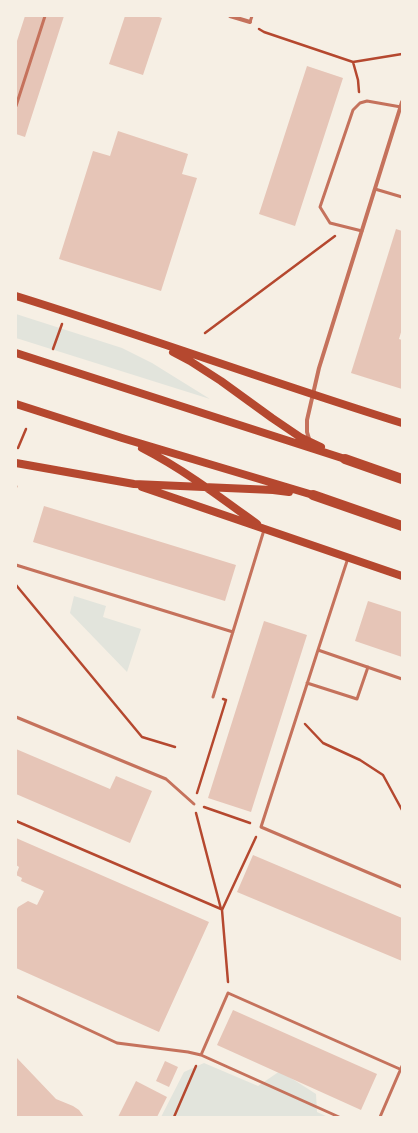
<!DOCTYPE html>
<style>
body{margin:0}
#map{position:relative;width:418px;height:1133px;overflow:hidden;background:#f6efe4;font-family:"Times New Roman",serif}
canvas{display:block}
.frame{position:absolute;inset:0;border:17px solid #f6efe4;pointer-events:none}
</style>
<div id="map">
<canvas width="418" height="1133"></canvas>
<div class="frame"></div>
</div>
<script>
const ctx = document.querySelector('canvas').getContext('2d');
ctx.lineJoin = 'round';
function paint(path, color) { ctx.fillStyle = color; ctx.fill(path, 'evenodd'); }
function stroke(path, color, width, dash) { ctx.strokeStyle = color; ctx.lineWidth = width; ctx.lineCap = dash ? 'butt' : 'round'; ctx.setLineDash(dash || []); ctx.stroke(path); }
paint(new Path2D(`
 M 16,314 L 122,348 L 152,363 L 210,399 L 16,338 Z
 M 74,596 L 106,606 L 103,617 L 141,629 L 127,672 L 70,613 Z
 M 204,1063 L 258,1086 L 280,1071 L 316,1094 L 317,1112 L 328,1117 L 161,1117 L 184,1072 Z`), '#e2e4dc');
paint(new Path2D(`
 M 25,16 L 64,16 L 25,137 L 16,134 L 16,44 Z
 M 125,16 L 156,16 L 162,18 L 143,75 L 109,64 Z
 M 307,66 L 343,78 L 295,226 L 259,214 Z
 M 118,131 L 188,154 L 182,174 L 197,178 L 161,291 L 59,259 L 93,151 L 110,156 Z
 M 396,229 L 402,231 L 402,329 L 399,339 L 402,340 L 402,389 L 351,373 Z
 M 44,506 L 236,565 L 225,601 L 33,542 Z
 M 368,601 L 402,612 L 402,657 L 355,641 Z
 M 264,621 L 307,635 L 251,812 L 208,798 Z
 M 16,749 L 110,789 L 116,776 L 152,791 L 130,843 L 16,794 Z
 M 16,838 L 209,922 L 159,1032 L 16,968 L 16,911 L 18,907 L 28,901 L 37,905 L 44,891 L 21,881 L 22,878 L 16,875 L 19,867 L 16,865 Z
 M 253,855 L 402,918 L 402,961 L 237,892 Z
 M 233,1010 L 377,1074 L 361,1110 L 217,1045 Z
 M 16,1057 L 56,1099 L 73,1106 L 79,1110 L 84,1117 L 16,1117 Z
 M 165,1061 L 178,1067 L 169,1087 L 156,1081 Z
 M 136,1081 L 167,1097 L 157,1117 L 118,1117 Z`), '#e6c5b7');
stroke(new Path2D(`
 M 259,29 L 264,32 L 353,62 L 402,54
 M 353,62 L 358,80 L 359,92
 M 205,333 L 335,236
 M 53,349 L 62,324
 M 18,448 L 26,429
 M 16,487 L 16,486
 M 16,585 L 142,737 L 175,747
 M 305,724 L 323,743 L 360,760 L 383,775 L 402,810
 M 197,793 L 226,700 L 223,699
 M 204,807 L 250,823
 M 196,813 L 221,909
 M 16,821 L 221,909
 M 228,982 L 222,910 L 256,837
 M 174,1117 L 196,1066`), '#b5482f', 2.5);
stroke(new Path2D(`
 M 250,22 L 252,16
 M 16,106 L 45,16
 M 375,189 L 402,197
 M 362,231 L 330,223 L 320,207 L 353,110 L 360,103 L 367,101 L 401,107
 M 348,558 L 318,650 L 261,827 L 402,887
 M 16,565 L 233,632
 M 318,650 L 402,679
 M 307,683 L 357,699 L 368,667
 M 213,697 L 264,530
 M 16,717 L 166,779 L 194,804
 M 16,996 L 117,1043 L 188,1052 L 201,1055 L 339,1117
 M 201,1055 L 228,993 L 402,1070
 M 380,1117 L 402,1066`), '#c5725c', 3);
stroke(new Path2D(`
 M 230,16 L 250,22
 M 310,442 L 307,432 L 307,420 L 319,368 L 402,102`), '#c5725c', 4);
stroke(new Path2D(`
 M 16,296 C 145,336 273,383 402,423
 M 173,352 L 190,361 L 221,381 L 272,418 L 300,437 L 321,447
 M 16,353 L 345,459
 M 16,404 L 122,438 L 313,495
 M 142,448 C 183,469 220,497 257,524
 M 16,463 L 134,484 L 273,490 L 289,492
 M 142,487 L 402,576`), '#b5482f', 8);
stroke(new Path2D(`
 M 345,459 L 402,479
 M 313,495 L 402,526`), '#b5482f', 10);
</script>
